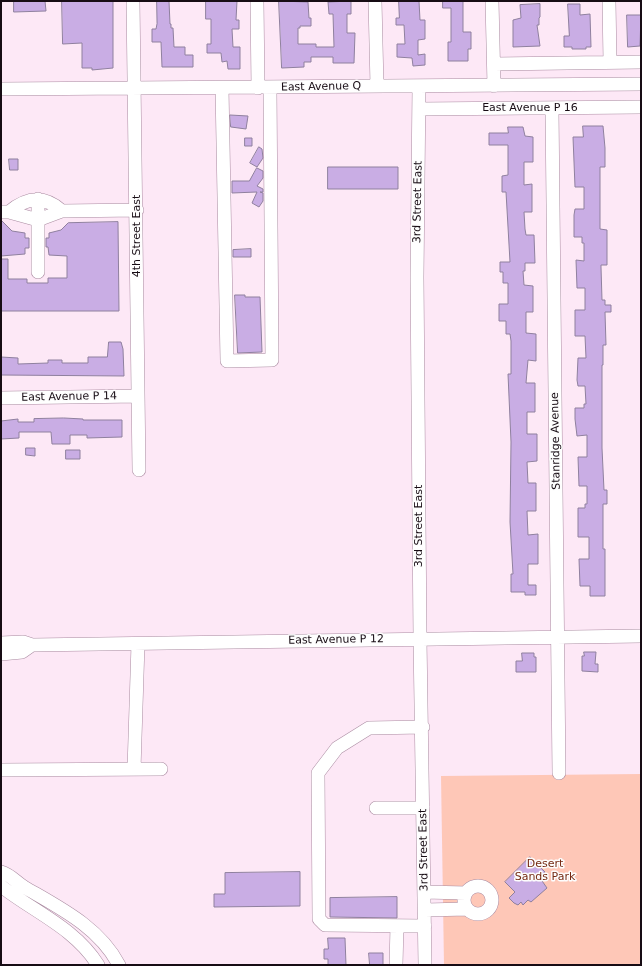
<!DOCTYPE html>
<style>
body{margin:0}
#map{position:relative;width:642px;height:966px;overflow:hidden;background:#fde8f6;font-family:"DejaVu Sans",sans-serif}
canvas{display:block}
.frame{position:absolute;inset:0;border:2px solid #170c14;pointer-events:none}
</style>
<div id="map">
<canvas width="642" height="966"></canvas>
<div class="frame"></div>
</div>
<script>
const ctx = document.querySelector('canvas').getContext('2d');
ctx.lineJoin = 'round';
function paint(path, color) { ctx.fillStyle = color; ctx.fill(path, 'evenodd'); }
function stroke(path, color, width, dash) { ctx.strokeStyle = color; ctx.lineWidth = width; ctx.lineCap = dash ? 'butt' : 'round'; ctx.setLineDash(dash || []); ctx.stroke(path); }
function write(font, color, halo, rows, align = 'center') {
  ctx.font = font + ' "DejaVu Sans",sans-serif'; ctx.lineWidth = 3; ctx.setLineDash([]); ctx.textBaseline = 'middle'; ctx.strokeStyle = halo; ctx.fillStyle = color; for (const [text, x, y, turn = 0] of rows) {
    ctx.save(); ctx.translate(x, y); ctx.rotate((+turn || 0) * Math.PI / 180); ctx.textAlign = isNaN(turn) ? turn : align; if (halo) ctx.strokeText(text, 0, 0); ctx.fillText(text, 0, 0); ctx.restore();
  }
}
paint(new Path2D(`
 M 641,774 L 641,965 L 444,965 L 441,776 Z`), '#fec7b7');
const building = new Path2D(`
 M 14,1 L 45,1 L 46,11 L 14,12 Z
 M 62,1 L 113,1 L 113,68 L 92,70 L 92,68 L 82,68 L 82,43 L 63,44 Z
 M 157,1 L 169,1 L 170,24 L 171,24 L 171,28 L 173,28 L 174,47 L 185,47 L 185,55 L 193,55 L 193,67 L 162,67 L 161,42 L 152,42 L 152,29 L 156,29 L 157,24 Z
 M 206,1 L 237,1 L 236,20 L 239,20 L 239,29 L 232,29 L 233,47 L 240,47 L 240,69 L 228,69 L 227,61 L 222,62 L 221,53 L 207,53 L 207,44 L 211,44 L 211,19 L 206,19 Z
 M 279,1 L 308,2 L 309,18 L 311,18 L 311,26 L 300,26 L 300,28 L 298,28 L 298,44 L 316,44 L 316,47 L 334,47 L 333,14 L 329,14 L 328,2 L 351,1 L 351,14 L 347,14 L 347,33 L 355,33 L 354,63 L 333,63 L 333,57 L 311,57 L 311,62 L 304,62 L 304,67 L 282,68 Z
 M 399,1 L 419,1 L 420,20 L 425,20 L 425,39 L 418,40 L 418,55 L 425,54 L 425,65 L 413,66 L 412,58 L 397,57 L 397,44 L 405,44 L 404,25 L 396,25 L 396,18 L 399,18 Z
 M 443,1 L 463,1 L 463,32 L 471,32 L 471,49 L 468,49 L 468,61 L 448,61 L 448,42 L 451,42 L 451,8 L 443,8 Z
 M 540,4 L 540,17 L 539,18 L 539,25 L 537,25 L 540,46 L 513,47 L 513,20 L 521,18 L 520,5 Z
 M 568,4 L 580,4 L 580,15 L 590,14 L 591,47 L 586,47 L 586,49 L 572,49 L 572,47 L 564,47 L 564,36 L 569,36 Z
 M 627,15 L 641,15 L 640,46 L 628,47 Z
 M 230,115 L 248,116 L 246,129 L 231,127 Z
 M 583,126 L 603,126 L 605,148 L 605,167 L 600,167 L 600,229 L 607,230 L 607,265 L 601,265 L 601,267 L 602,300 L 605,300 L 605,305 L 611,305 L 611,312 L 605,312 L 606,345 L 603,345 L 603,365 L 602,365 L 602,448 L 604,490 L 607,490 L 607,504 L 603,504 L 603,549 L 605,549 L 605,596 L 590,596 L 590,586 L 580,586 L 579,559 L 589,559 L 589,537 L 578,537 L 578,508 L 585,508 L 585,504 L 587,504 L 587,486 L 579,486 L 578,457 L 587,457 L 587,435 L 577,436 L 575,419 L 575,408 L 584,408 L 584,404 L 586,404 L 585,386 L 578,386 L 577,380 L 578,358 L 586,358 L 585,336 L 575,336 L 575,310 L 585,310 L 585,288 L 577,288 L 576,260 L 584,261 L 584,243 L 582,243 L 582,237 L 574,237 L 574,215 L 575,209 L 584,209 L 584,187 L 575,187 L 573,137 L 583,137 Z
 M 508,127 L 523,127 L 525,136 L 533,137 L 533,162 L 524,162 L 524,185 L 532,184 L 532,212 L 524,212 L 525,229 L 526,235 L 534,235 L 535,263 L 525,263 L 525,271 L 523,271 L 524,285 L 533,286 L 533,312 L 526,312 L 526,333 L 536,334 L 536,361 L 528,360 L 526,383 L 535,383 L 535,412 L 527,412 L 527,434 L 537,434 L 537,461 L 527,462 L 528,483 L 536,483 L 536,511 L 527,511 L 528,535 L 538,534 L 538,564 L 528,564 L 528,585 L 536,585 L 536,595 L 525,595 L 525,592 L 511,592 L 511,574 L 513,574 L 510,522 L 511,442 L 508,374 L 511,374 L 511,341 L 510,334 L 506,334 L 506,321 L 499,321 L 499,304 L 508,304 L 508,283 L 503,283 L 503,272 L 500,272 L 500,262 L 510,262 L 506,192 L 502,192 L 502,176 L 508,175 L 508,145 L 489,145 L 489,133 L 508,133 Z
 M 245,138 L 252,138 L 252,146 L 245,146 Z
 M 259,147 L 262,149 L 263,158 L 257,167 L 250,163 Z
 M 9,159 L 18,159 L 18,170 L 10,170 Z
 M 328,167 L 398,167 L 398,189 L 328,189 Z
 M 257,168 L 263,171 L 263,178 L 257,186 L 263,189 L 263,192 L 260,192 L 263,193 L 263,201 L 259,207 L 252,203 L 257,192 L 232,193 L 232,181 L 249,181 Z
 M 1,220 L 12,231 L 25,233 L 25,238 L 29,238 L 29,248 L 25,248 L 25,254 L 1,256 Z
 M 118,222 L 119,311 L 1,311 L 1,259 L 8,259 L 8,279 L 27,279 L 27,283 L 48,283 L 48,278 L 67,278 L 67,256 L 49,255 L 48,247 L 46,247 L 46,238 L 49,238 L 49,233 L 61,230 L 68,223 Z
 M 251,249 L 251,257 L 233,257 L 233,250 Z
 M 235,295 L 245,295 L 245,297 L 260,297 L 262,352 L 238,353 Z
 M 109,342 L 121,342 L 123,349 L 124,376 L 1,375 L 1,357 L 18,358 L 18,364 L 48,363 L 48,360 L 62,360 L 62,363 L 88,363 L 88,357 L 107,357 Z
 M 64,418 L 83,419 L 83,420 L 122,420 L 122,437 L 87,438 L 87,435 L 70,435 L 70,444 L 52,444 L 51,432 L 19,432 L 19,438 L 1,439 L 1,421 L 18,419 L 18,422 L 34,422 L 34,419 Z
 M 26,448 L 35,448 L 35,456 L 26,455 Z
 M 66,450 L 80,450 L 80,459 L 66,459 Z
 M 584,652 L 596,652 L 595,664 L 598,664 L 598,672 L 582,671 L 582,656 L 584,656 Z
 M 522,653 L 534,653 L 534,657 L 536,657 L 536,672 L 516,672 L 516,661 L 522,661 Z
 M 530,857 L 545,872 L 540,878 L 547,888 L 531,902 L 528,900 L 523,905 L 521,902 L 518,905 L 514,903 L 509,898 L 515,892 L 505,882 Z
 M 300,872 L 300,906 L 214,907 L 214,894 L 225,894 L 225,873 Z
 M 397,897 L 397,918 L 330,917 L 330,898 Z
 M 328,938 L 345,938 L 346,965 L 328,965 L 328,959 L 324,959 L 324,949 L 328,949 Z
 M 369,953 L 383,953 L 383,965 L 370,965 Z`);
paint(building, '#c9ade4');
stroke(building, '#8f809e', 1);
const minor = new Path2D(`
 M 133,1 L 139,470
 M 257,1 L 258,88
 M 375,1 L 377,86
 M 492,1 L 494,86
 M 609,1 L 610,62
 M 494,64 L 641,62
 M 419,87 L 417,277 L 420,639 L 425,965
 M 222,88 L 227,361 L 272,360 L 270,88
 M 1,89 L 641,84
 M 419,109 L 641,107
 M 552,109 L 559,773
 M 38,199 L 38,272
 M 1,212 L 9,212 L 38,220 L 62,211 L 137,210
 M 9,212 C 27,197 44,195 62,211
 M 1,398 L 138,396
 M 1,643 L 23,642 L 32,645 L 641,636
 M 1,654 L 22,652 L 32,645
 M 423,727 L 369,728 L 337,748 L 318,773 L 319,919 L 325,925 L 425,926
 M 134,769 L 138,644
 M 1,770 L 161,769
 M 376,808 L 423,808
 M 1,872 C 11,875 16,882 24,887 C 60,908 99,927 119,965
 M 1,886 C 34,912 75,928 98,965
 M464 900a14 14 0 1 1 28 0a14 14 0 1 1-28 0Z
 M 424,892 L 466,893
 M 425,910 L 467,909
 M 396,965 L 397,926`);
stroke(minor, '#aa8ba1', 14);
stroke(minor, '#fff', 13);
write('11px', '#170c14', '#fdfdfd', [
 ["East Avenue Q",321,87,-1],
 ["East Avenue P 16",530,108],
 ["3rd Street East",418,202,-89],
 ["4th Street East",137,236,-90],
 ["East Avenue P 14",69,397,-1],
 ["Stanridge Avenue",556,441,-91],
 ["3rd Street East",419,526,-90],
 ["East Avenue P 12",336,640,-1],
 ["3rd Street East",424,850,-91]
]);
write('11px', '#752a13', '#fdfdfd', [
 ["Desert",545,864],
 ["Sands Park",545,877]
]);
</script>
